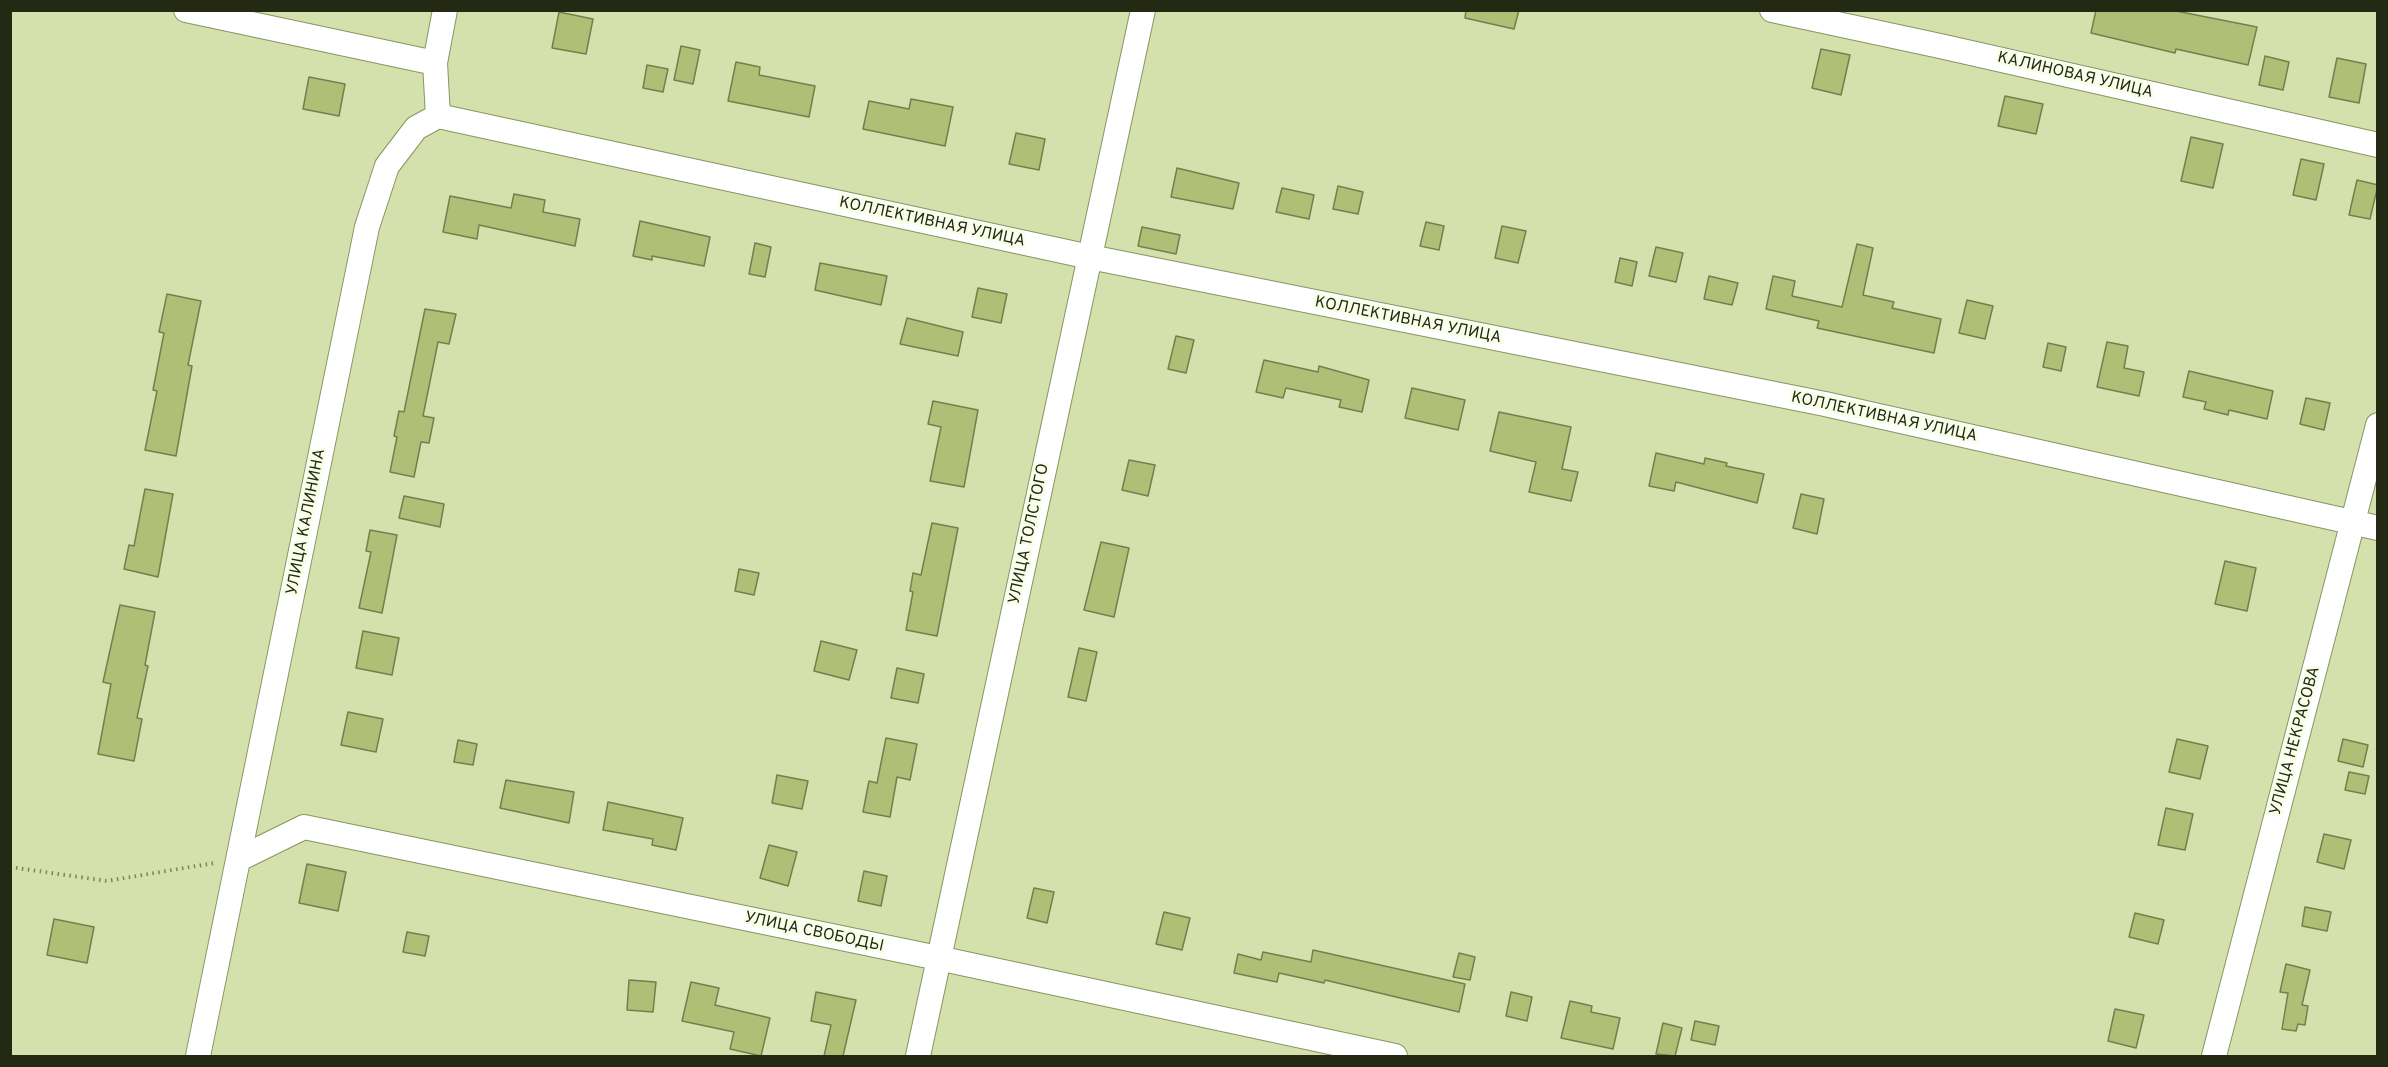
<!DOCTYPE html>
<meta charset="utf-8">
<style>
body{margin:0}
#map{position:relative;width:2388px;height:1067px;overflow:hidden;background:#d5e1ac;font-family:Overpass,sans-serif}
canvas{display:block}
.frame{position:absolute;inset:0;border:12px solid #242914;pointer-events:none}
</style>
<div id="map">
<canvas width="2388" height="1067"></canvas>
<div class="frame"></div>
</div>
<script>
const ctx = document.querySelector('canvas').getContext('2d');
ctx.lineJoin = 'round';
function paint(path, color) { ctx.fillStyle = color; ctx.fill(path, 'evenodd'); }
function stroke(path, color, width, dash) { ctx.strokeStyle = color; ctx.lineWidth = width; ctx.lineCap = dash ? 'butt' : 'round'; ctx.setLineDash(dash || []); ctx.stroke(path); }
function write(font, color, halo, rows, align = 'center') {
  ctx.font = font + ' Overpass,sans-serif'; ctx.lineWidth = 6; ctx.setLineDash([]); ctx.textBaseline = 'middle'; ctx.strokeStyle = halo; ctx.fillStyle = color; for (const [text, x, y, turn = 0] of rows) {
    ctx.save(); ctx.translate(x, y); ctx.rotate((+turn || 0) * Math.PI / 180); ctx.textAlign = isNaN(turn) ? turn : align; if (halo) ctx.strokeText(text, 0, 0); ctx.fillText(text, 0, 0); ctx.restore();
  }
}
const building = new Path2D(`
 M 1466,10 L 1519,10 L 1514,29 L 1465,18 Z
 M 2096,10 L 2171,10 L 2257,27 L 2248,65 L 2176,49 L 2175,53 L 2091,33 Z
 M 559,12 L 593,19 L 586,54 L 552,48 Z
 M 681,46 L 700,50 L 693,84 L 674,80 Z
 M 1821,49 L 1850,55 L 1841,95 L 1812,88 Z
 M 2265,56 L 2289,62 L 2283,90 L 2259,85 Z
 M 2337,58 L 2366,64 L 2359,103 L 2329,97 Z
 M 736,62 L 760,67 L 759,75 L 815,86 L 809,117 L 728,101 Z
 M 647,65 L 668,69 L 663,92 L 643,88 Z
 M 309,77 L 345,84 L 339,116 L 303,109 Z
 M 2005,96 L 2043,104 L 2036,134 L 1998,126 Z
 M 911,99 L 953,107 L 945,146 L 863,129 L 869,101 L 909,109 Z
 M 1016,133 L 1045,139 L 1039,170 L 1009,164 Z
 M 2191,137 L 2223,144 L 2213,188 L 2181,181 Z
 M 2301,159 L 2324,164 L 2316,200 L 2293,195 Z
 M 1177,168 L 1239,183 L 1233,209 L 1171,197 Z
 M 2357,180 L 2378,185 L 2370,219 L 2349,215 Z
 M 1338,186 L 1363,192 L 1358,214 L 1333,209 Z
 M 1282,188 L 1314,195 L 1309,219 L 1276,212 Z
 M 514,194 L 545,200 L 543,212 L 580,219 L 575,246 L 479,225 L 477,239 L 443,232 L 450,196 L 511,208 Z
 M 640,221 L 710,237 L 704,266 L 652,256 L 652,260 L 633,256 Z
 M 1426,222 L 1444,226 L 1439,250 L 1420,246 Z
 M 1502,226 L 1526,231 L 1518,263 L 1495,258 Z
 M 1142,227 L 1180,235 L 1176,254 L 1138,246 Z
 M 755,243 L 771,247 L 765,277 L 749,274 Z
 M 1857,244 L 1873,248 L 1863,295 L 1894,302 L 1892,308 L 1941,319 L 1934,353 L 1817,328 L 1819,321 L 1766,309 L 1773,276 L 1795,281 L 1792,296 L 1842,307 Z
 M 1656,247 L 1683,253 L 1676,282 L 1649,276 Z
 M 1620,258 L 1637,262 L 1632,286 L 1615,282 Z
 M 820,263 L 887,276 L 881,305 L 815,290 Z
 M 1709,276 L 1738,283 L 1732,305 L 1704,299 Z
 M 978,288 L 1007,294 L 1001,323 L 972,317 Z
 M 167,294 L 201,301 L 188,365 L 192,366 L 176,456 L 145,450 L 157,391 L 153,390 L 164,333 L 159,332 Z
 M 1967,300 L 1993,306 L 1985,339 L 1959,333 Z
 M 425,309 L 456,314 L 449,344 L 438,342 L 423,416 L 434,418 L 429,443 L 421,442 L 414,477 L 390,472 L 397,437 L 394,436 L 399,411 L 404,412 Z
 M 907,318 L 963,332 L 958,356 L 900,344 Z
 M 1176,336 L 1194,340 L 1186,373 L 1168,369 Z
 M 2107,342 L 2128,346 L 2124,368 L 2144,372 L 2139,396 L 2097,387 Z
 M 2048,343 L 2066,347 L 2061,371 L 2043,367 Z
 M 1264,360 L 1318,372 L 1319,366 L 1369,380 L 1362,412 L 1339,407 L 1341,400 L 1286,388 L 1283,398 L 1256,392 Z
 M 2189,371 L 2273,391 L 2267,419 L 2229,410 L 2228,415 L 2204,409 L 2206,402 L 2183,397 Z
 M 1412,388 L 1465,400 L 1458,430 L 1405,418 Z
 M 2306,398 L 2330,403 L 2324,430 L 2300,424 Z
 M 933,401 L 978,410 L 964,487 L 930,481 L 941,427 L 928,424 Z
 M 1499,412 L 1571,427 L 1562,469 L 1578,472 L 1571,501 L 1529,492 L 1536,462 L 1490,451 Z
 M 1656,453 L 1704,464 L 1705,458 L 1727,463 L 1726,466 L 1764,474 L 1757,503 L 1676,482 L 1674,491 L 1649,486 Z
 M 1129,460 L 1155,465 L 1148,496 L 1122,490 Z
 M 145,489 L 173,494 L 158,577 L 124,569 L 129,545 L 134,546 Z
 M 1801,494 L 1824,499 L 1817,534 L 1793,528 Z
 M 404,496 L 444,504 L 440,527 L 399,518 Z
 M 932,523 L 958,528 L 937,636 L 906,630 L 913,592 L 910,591 L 913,573 L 921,575 Z
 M 370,530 L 397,535 L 382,613 L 359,608 L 371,552 L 366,551 Z
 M 1101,542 L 1129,548 L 1114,617 L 1084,610 Z
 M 2225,561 L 2256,568 L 2247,611 L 2215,604 Z
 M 739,569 L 759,573 L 754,595 L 735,591 Z
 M 120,605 L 155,612 L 145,665 L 148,666 L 137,718 L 142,719 L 134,761 L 98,754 L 111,684 L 103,682 Z
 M 363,631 L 399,638 L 392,675 L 356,668 Z
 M 821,641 L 857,650 L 849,680 L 814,671 Z
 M 1079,648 L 1097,652 L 1086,701 L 1068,697 Z
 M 897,668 L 924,674 L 918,703 L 891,698 Z
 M 348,712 L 383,719 L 376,752 L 341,745 Z
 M 886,738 L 917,744 L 910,780 L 897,777 L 890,817 L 863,812 L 869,781 L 877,783 Z
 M 2177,739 L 2208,746 L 2200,779 L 2169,772 Z
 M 2343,739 L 2368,745 L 2363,767 L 2338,761 Z
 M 458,740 L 477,744 L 473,765 L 454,762 Z
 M 2349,772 L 2369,776 L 2365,794 L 2345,790 Z
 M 777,775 L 808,781 L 802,809 L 772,803 Z
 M 506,780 L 574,792 L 569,823 L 500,808 Z
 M 608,802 L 683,818 L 676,850 L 652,845 L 653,839 L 603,830 Z
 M 2166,808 L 2193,814 L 2185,850 L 2158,845 Z
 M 2324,834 L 2351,840 L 2344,869 L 2317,862 Z
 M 769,845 L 797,852 L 788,886 L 760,878 Z
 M 307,864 L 346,872 L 338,911 L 299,903 Z
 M 864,871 L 887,876 L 881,906 L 858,901 Z
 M 1034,888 L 1054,892 L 1047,923 L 1027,918 Z
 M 2305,907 L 2331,912 L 2327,931 L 2302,926 Z
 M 1164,912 L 1190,918 L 1182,950 L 1156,944 Z
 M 2135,913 L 2164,920 L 2158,944 L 2129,937 Z
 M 54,919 L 94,927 L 87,963 L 47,955 Z
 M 407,932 L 429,936 L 425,956 L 403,952 Z
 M 1313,950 L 1465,984 L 1459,1012 L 1325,980 L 1324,983 L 1279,973 L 1277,982 L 1234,973 L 1238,954 L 1261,960 L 1263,952 L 1311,962 Z
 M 1459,953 L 1475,957 L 1470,980 L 1453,977 Z
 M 2286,964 L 2310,970 L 2302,1005 L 2308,1006 L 2305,1025 L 2298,1024 L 2296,1031 L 2282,1029 L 2288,993 L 2280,992 Z
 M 629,980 L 656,982 L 653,1012 L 627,1010 Z
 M 691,982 L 719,988 L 715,1005 L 770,1018 L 761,1056 L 730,1049 L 734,1032 L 682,1021 Z
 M 816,992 L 856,1000 L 843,1056 L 824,1056 L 831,1025 L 811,1021 Z
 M 1511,992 L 1532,997 L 1527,1021 L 1506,1016 Z
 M 1570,1001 L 1592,1006 L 1591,1012 L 1620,1018 L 1613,1049 L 1561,1038 Z
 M 2115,1009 L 2144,1015 L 2136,1048 L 2108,1041 Z
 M 1695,1021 L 1719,1026 L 1715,1045 L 1691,1040 Z
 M 1663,1023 L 1682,1028 L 1675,1056 L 1656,1054 Z`);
paint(building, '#afbf75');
stroke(building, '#747f4e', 1.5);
const minor = new Path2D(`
 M 186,10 L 435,63
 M 1772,10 L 1940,46 L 2378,145
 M 438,116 L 1090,257 L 1825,404 L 2378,528
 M 239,859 L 304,827 L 938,958 L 1395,1056
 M 198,1056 L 367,227 L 387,166 L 416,128 L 438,116 L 435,63 L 445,10
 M 918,1056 L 1143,10
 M 2214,1056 L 2378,425`);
stroke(minor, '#899462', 26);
stroke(new Path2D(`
 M 10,867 L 107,881 L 214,863`), '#7b835e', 4, [1.5, 4.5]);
stroke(minor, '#fff', 24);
write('16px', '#242914', '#f9fee9', [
 ["КАЛИНОВАЯ УЛИЦА",2075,76,13],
 ["КОЛЛЕКТИВНАЯ УЛИЦА",932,223,12],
 ["КОЛЛЕКТИВНАЯ УЛИЦА",1408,321,11],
 ["КОЛЛЕКТИВНАЯ УЛИЦА",1884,418,12],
 ["УЛИЦА КАЛИНИНА",307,522,-79],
 ["УЛИЦА ТОЛСТОГО",1030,534,-78],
 ["УЛИЦА НЕКРАСОВА",2296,741,-75],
 ["УЛИЦА СВОБОДЫ",814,933,12]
]);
</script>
